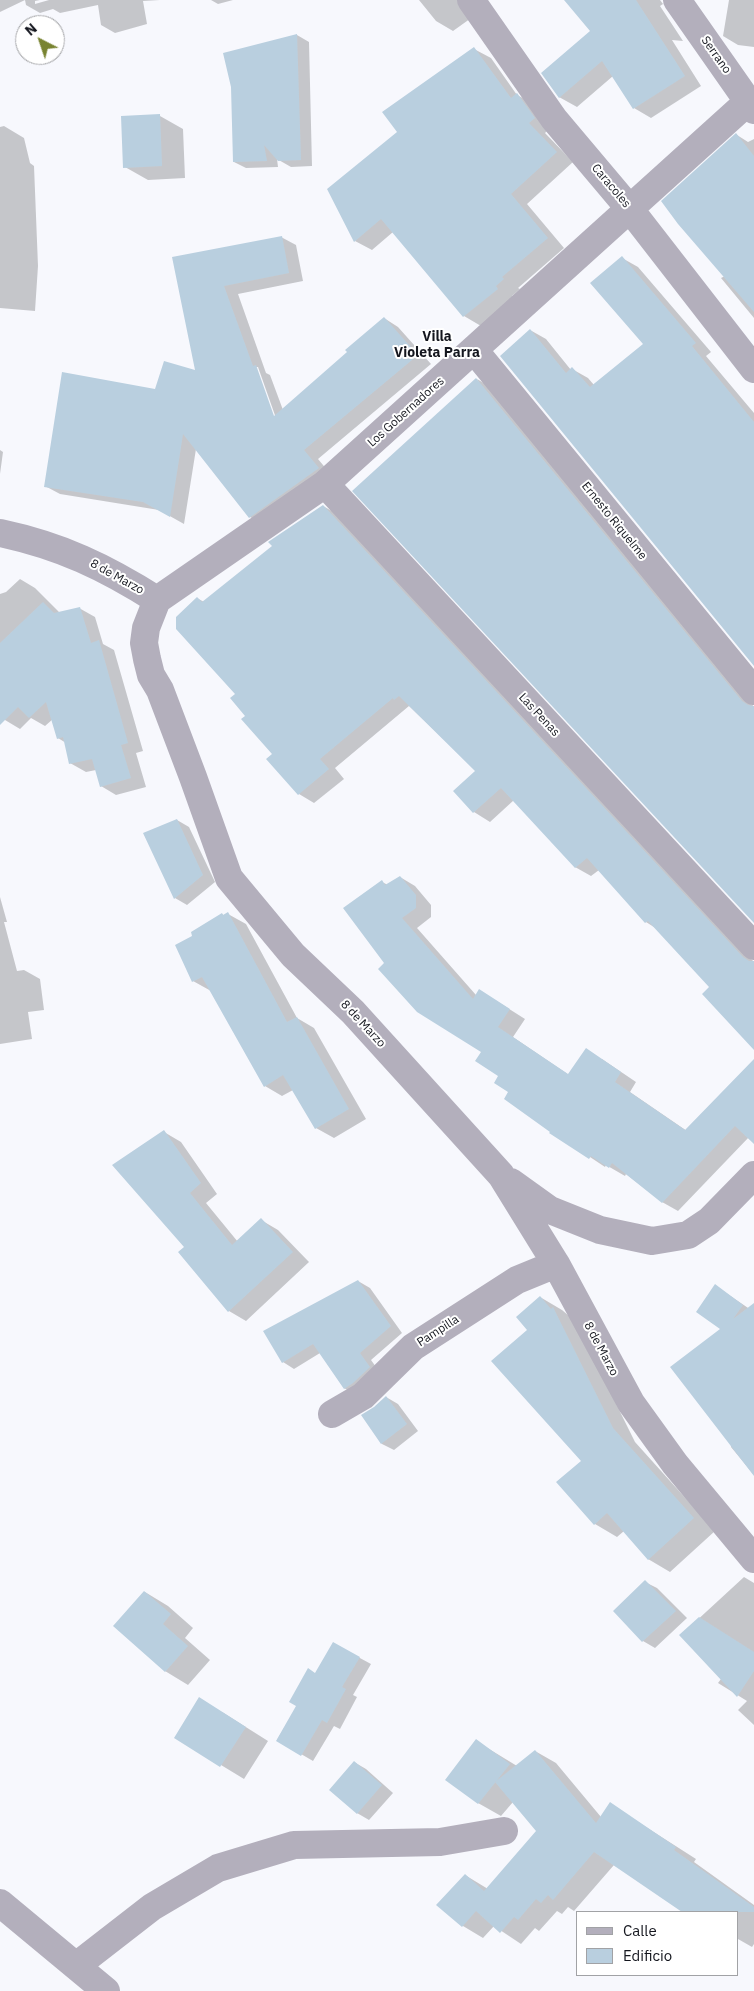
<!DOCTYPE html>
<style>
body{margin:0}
#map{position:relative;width:754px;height:1991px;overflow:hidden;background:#f7f8fd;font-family:"IBM Plex Sans",sans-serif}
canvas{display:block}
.legend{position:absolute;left:576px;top:1911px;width:162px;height:65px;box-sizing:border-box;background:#fff;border:1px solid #a1a2a5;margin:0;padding:6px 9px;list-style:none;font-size:15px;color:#14161e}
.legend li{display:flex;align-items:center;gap:10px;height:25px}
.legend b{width:25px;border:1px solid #a1a2a5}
.north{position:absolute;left:15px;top:15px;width:50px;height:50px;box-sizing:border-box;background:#fff;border:1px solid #a1a2a5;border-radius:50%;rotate:319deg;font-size:14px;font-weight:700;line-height:20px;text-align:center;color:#14161e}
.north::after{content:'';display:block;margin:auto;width:18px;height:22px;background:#788330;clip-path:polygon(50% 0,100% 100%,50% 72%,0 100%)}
</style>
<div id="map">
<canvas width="754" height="1991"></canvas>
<ul class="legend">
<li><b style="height:6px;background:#b3afbc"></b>Calle</li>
<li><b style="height:14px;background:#b9cfdf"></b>Edificio</li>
</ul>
<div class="north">N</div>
</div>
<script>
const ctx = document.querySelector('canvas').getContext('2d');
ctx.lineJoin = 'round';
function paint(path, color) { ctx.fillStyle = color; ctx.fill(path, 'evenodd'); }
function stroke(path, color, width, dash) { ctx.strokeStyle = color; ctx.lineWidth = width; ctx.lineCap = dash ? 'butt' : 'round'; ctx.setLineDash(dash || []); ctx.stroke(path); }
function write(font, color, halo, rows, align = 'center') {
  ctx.font = font + ' "IBM Plex Sans",sans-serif'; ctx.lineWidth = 4; ctx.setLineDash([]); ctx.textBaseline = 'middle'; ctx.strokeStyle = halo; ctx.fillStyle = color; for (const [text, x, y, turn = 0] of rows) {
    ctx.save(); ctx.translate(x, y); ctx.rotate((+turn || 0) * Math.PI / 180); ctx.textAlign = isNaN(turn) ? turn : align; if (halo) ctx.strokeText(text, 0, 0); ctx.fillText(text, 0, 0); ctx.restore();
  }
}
paint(new Path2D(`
 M 0,0 L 40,0 L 35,1 L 35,4 L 49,0 L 160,0 L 143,1 L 147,24 L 115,33 L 101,25 L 98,5 L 60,13 L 53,9 L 40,13 L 26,5 L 25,0 L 0,12 Z
 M 211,0 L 233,0 L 218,4 Z
 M 419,0 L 477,0 L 474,16 L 453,31 L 436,21 Z
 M 573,0 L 660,0 L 663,4 L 660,6 L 683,41 L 672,40 L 701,86 L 651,118 L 634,108 L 613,76 L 577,107 L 559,97 L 592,32 Z
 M 729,0 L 754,0 L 754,47 L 738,45 L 723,36 Z
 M 297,35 L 309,42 L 312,166 L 291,167 L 277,159 L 278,167 L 246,168 L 234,162 L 232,87 L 224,54 Z
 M 474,49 L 491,58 L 517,95 L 534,104 L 550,128 L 545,133 L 573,162 L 527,204 L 564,248 L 518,288 L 520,289 L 512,296 L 514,299 L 481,326 L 464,316 L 393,232 L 372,250 L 355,241 L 398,132 Z
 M 160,116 L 183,129 L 185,178 L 148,180 L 125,167 Z
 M 4,126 L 24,138 L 30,163 L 34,166 L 38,266 L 35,311 L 0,308 L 0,127 Z
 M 737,135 L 748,142 L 754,139 L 754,318 L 721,278 L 725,276 Z
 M 281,237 L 296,245 L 303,281 L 238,294 L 266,373 L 270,375 L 283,410 L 349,352 L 384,318 L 398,327 L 431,364 L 318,459 L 333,477 L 264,525 L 250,517 L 196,449 L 184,524 L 159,510 L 60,494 L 45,486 L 156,391 L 196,372 L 174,258 ZM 255,367 L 258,367 L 277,421 L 275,422 Z
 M 622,258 L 638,267 L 711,352 L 706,356 L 754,413 L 754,664 L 530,330 L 546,339 L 571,370 L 572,369 L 588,378 L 594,385 L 645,344 Z
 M 477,379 L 492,388 L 754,707 L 754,921 Z
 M 0,450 L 3,452 L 0,474 Z
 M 323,506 L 339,515 L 754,962 L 754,1048 L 710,987 L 657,929 L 646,922 L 599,870 L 591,876 L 575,867 L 514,800 L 490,822 L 474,812 L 455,791 L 477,771 L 409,706 L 335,768 L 344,779 L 314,803 L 299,794 L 247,716 L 197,598 L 204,602 Z
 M 20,579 L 35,588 L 60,613 L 79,608 L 95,617 L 103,644 L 114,650 L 143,751 L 136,753 L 146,787 L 116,795 L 101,786 L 96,770 L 86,772 L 70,763 L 66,743 L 58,738 L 53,719 L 45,726 L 31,718 L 20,729 L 5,720 L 0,715 L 0,594 L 6,592 Z
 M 177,820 L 189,827 L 215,882 L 187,905 L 175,898 L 144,834 Z
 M 400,877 L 415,886 L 431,905 L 431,917 L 417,928 L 476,995 L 495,1000 L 525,1019 L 513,1037 L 569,1075 L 602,1059 L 636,1082 L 630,1092 L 687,1131 L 754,1061 L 754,1139 L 750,1136 L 678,1211 L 662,1202 L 626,1174 L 625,1176 L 606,1165 L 605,1167 L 551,1131 L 510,1092 L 483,1052 L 386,963 L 382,882 L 388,885 Z
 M 0,897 L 7,922 L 4,922 L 17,971 L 24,970 L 40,979 L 44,1010 L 28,1012 L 32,1039 L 0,1044 Z
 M 222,914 L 225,916 L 228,914 L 246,924 L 297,1018 L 314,1028 L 366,1119 L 334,1138 L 316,1128 L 293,1090 L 282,1096 L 265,1086 L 211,991 L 193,981 L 194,937 Z
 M 164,1132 L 181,1142 L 217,1194 L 206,1203 L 238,1242 L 261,1220 L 278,1230 L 309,1262 L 246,1321 L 229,1311 L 180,1252 L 185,1247 Z
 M 358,1281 L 370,1288 L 402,1333 L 371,1360 L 381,1374 L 356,1395 L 344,1388 L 320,1353 L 294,1369 L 283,1362 Z
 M 716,1286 L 754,1312 L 754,1475 L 731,1447 L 722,1329 Z
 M 540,1297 L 562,1310 L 575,1321 L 635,1442 L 715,1531 L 670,1572 L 648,1559 L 624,1531 L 617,1537 L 595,1524 L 583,1461 Z
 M 386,1397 L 398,1404 L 418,1431 L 394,1450 L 382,1444 L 363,1415 L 375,1408 Z
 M 744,1577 L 754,1583 L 754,1725 L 738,1710 L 747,1701 L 718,1683 L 721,1679 L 681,1635 Z
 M 645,1582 L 657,1588 L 687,1618 L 655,1648 L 643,1641 L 614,1611 Z
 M 145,1592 L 168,1606 L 193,1628 L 185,1638 L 210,1660 L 188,1685 L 165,1671 Z
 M 334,1644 L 371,1664 L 353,1695 L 357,1697 L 340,1729 L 334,1726 L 313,1761 L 277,1740 Z
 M 222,1712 L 268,1741 L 244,1779 L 221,1765 Z
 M 476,1741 L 517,1766 L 535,1751 L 556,1763 L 601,1817 L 610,1804 L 696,1859 L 694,1862 L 754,1905 L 754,1944 L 752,1947 L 738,1939 L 738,1912 L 695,1912 L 687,1892 L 689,1912 L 686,1912 L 614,1865 L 574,1911 L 568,1907 L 562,1914 L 557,1911 L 539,1931 L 535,1928 L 521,1944 L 494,1926 L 483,1938 L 463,1926 L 438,1905 L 465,1875 L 488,1889 L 538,1831 L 513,1802 L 501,1816 L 478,1803 Z
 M 354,1762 L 366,1769 L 393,1793 L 369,1820 L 357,1813 Z`), '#0003');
paint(new Path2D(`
 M 564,0 L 636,0 L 685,76 L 633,109 L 602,61 L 559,98 L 541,73 L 590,31 Z
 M 297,34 L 301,160 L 278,161 L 264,145 L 267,161 L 233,162 L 231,87 L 223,53 Z
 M 474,47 L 511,98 L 517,93 L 535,118 L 529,123 L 557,152 L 511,194 L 548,238 L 502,277 L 504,279 L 496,286 L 498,289 L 463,317 L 381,219 L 354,242 L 327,189 L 397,132 L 382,112 Z
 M 160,114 L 162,166 L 123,168 L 121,116 Z
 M 736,133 L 754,156 L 754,312 L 678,224 L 661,201 Z
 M 282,236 L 289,273 L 224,286 L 253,366 L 256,365 L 274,416 L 347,352 L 345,350 L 384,317 L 418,355 L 304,450 L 319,468 L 249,518 L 183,434 L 170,517 L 143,502 L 44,487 L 62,372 L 155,389 L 164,361 L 195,370 L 172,257 Z
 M 622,256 L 696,343 L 692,346 L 754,422 L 754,666 L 500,356 L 530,329 L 566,373 L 572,367 L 590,387 L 643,344 L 590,283 Z
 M 476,378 L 742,701 L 748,705 L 754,706 L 754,923 L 352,491 Z
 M 323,505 L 743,957 L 749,961 L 754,961 L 754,1050 L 702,994 L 709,987 L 648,921 L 645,923 L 587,858 L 575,868 L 501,788 L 473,813 L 453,791 L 475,771 L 399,696 L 394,700 L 393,698 L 320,759 L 329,769 L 298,795 L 266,759 L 272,754 L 241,719 L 245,716 L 230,698 L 235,694 L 176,629 L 176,617 L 197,597 L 202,602 L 272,546 L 268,542 Z
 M 43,602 L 54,613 L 80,607 L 91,643 L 99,640 L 128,743 L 121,745 L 131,778 L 100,787 L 92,759 L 69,764 L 63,737 L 57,739 L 46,702 L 29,718 L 18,707 L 0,725 L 0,643 Z
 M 177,819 L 203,875 L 174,899 L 143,833 Z
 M 400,876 L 416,895 L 416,908 L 402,918 L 473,999 L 479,989 L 510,1009 L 498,1027 L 568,1074 L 586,1048 L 621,1072 L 615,1082 L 685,1130 L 754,1059 L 754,1144 L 735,1126 L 662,1203 L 612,1163 L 609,1168 L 591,1156 L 589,1159 L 549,1133 L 550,1132 L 504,1099 L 508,1092 L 494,1083 L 498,1076 L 475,1061 L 481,1052 L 417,1012 L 378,969 L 384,963 L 343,908 L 382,880 L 385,885 Z
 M 228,912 L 287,1022 L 297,1017 L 349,1109 L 315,1129 L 283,1075 L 264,1087 L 202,977 L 192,982 L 175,945 L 192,936 L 191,932 L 222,913 L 223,915 Z
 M 164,1130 L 201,1183 L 190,1193 L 232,1245 L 261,1218 L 293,1252 L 228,1312 L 178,1252 L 184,1247 L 112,1165 Z
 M 358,1280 L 391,1326 L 360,1353 L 370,1367 L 353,1383 L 344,1389 L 313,1344 L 282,1363 L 263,1331 Z
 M 715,1284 L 743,1305 L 733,1319 L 754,1303 L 754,1476 L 670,1367 L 720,1329 L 696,1312 Z
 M 540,1296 L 551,1309 L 553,1307 L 613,1428 L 694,1518 L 648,1560 L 607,1513 L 594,1525 L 556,1482 L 581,1461 L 491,1361 L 527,1330 L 516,1317 Z
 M 386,1396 L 407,1424 L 381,1444 L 361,1415 L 374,1407 Z
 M 645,1580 L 676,1611 L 642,1642 L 613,1611 Z
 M 144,1591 L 171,1614 L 163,1624 L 188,1646 L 165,1672 L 113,1626 Z
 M 699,1617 L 754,1652 L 754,1671 L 737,1697 L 679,1635 Z
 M 333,1642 L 360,1657 L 342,1687 L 346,1689 L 327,1723 L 322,1720 L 301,1756 L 276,1741 L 296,1706 L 289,1702 L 308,1668 L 315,1673 Z
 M 199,1697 L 246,1727 L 220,1767 L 174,1738 Z
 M 476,1739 L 510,1764 L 478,1804 L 445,1780 Z
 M 535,1750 L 596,1823 L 610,1802 L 676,1847 L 674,1850 L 754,1907 L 754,1912 L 682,1912 L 594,1852 L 553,1900 L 548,1895 L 541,1903 L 536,1899 L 518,1920 L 514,1917 L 500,1933 L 476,1911 L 462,1927 L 436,1905 L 465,1874 L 484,1891 L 536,1831 L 495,1782 Z
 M 354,1761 L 382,1785 L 357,1814 L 329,1790 Z`), '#b9cfdf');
stroke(new Path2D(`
 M 471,0 L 554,119 L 629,208 L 754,369
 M 677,0 L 754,110
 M 749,101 L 325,484 L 157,600 L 146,628 L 144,643 L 147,659 L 151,675 L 160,690 L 193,777 L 229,878 L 293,955 L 353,1012 L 501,1175 L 556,1264 L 631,1403 L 675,1464 L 754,1559
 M 474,350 L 754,691
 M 325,484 L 754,946
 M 0,533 C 61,546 105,567 157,600
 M 511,1182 L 550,1210 L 600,1230 L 652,1241 L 688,1235 L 709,1221 L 754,1175
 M 332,1414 L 363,1396 L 413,1347 L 517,1280 L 556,1264
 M 0,1903 L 106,1991
 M 76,1966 L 152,1907 L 218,1868 L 294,1845 L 440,1842 L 504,1831`), '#b3afbc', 28);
write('12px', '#14161e', '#fff', [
 ["Serrano",716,55,55],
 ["Caracoles",611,186,50],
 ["Los Gobernadores",406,412,-42],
 ["Ernesto Riquelme",614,521,51],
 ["8 de Marzo",117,577,29],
 ["Las Penas",539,715,47],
 ["8 de Marzo",363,1024,47],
 ["Pampilla",438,1331,-33],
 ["8 de Marzo",601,1349,62]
]);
write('bold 14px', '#14161e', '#fff', [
 ["Villa",437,337],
 ["Violeta Parra",437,353]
]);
</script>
